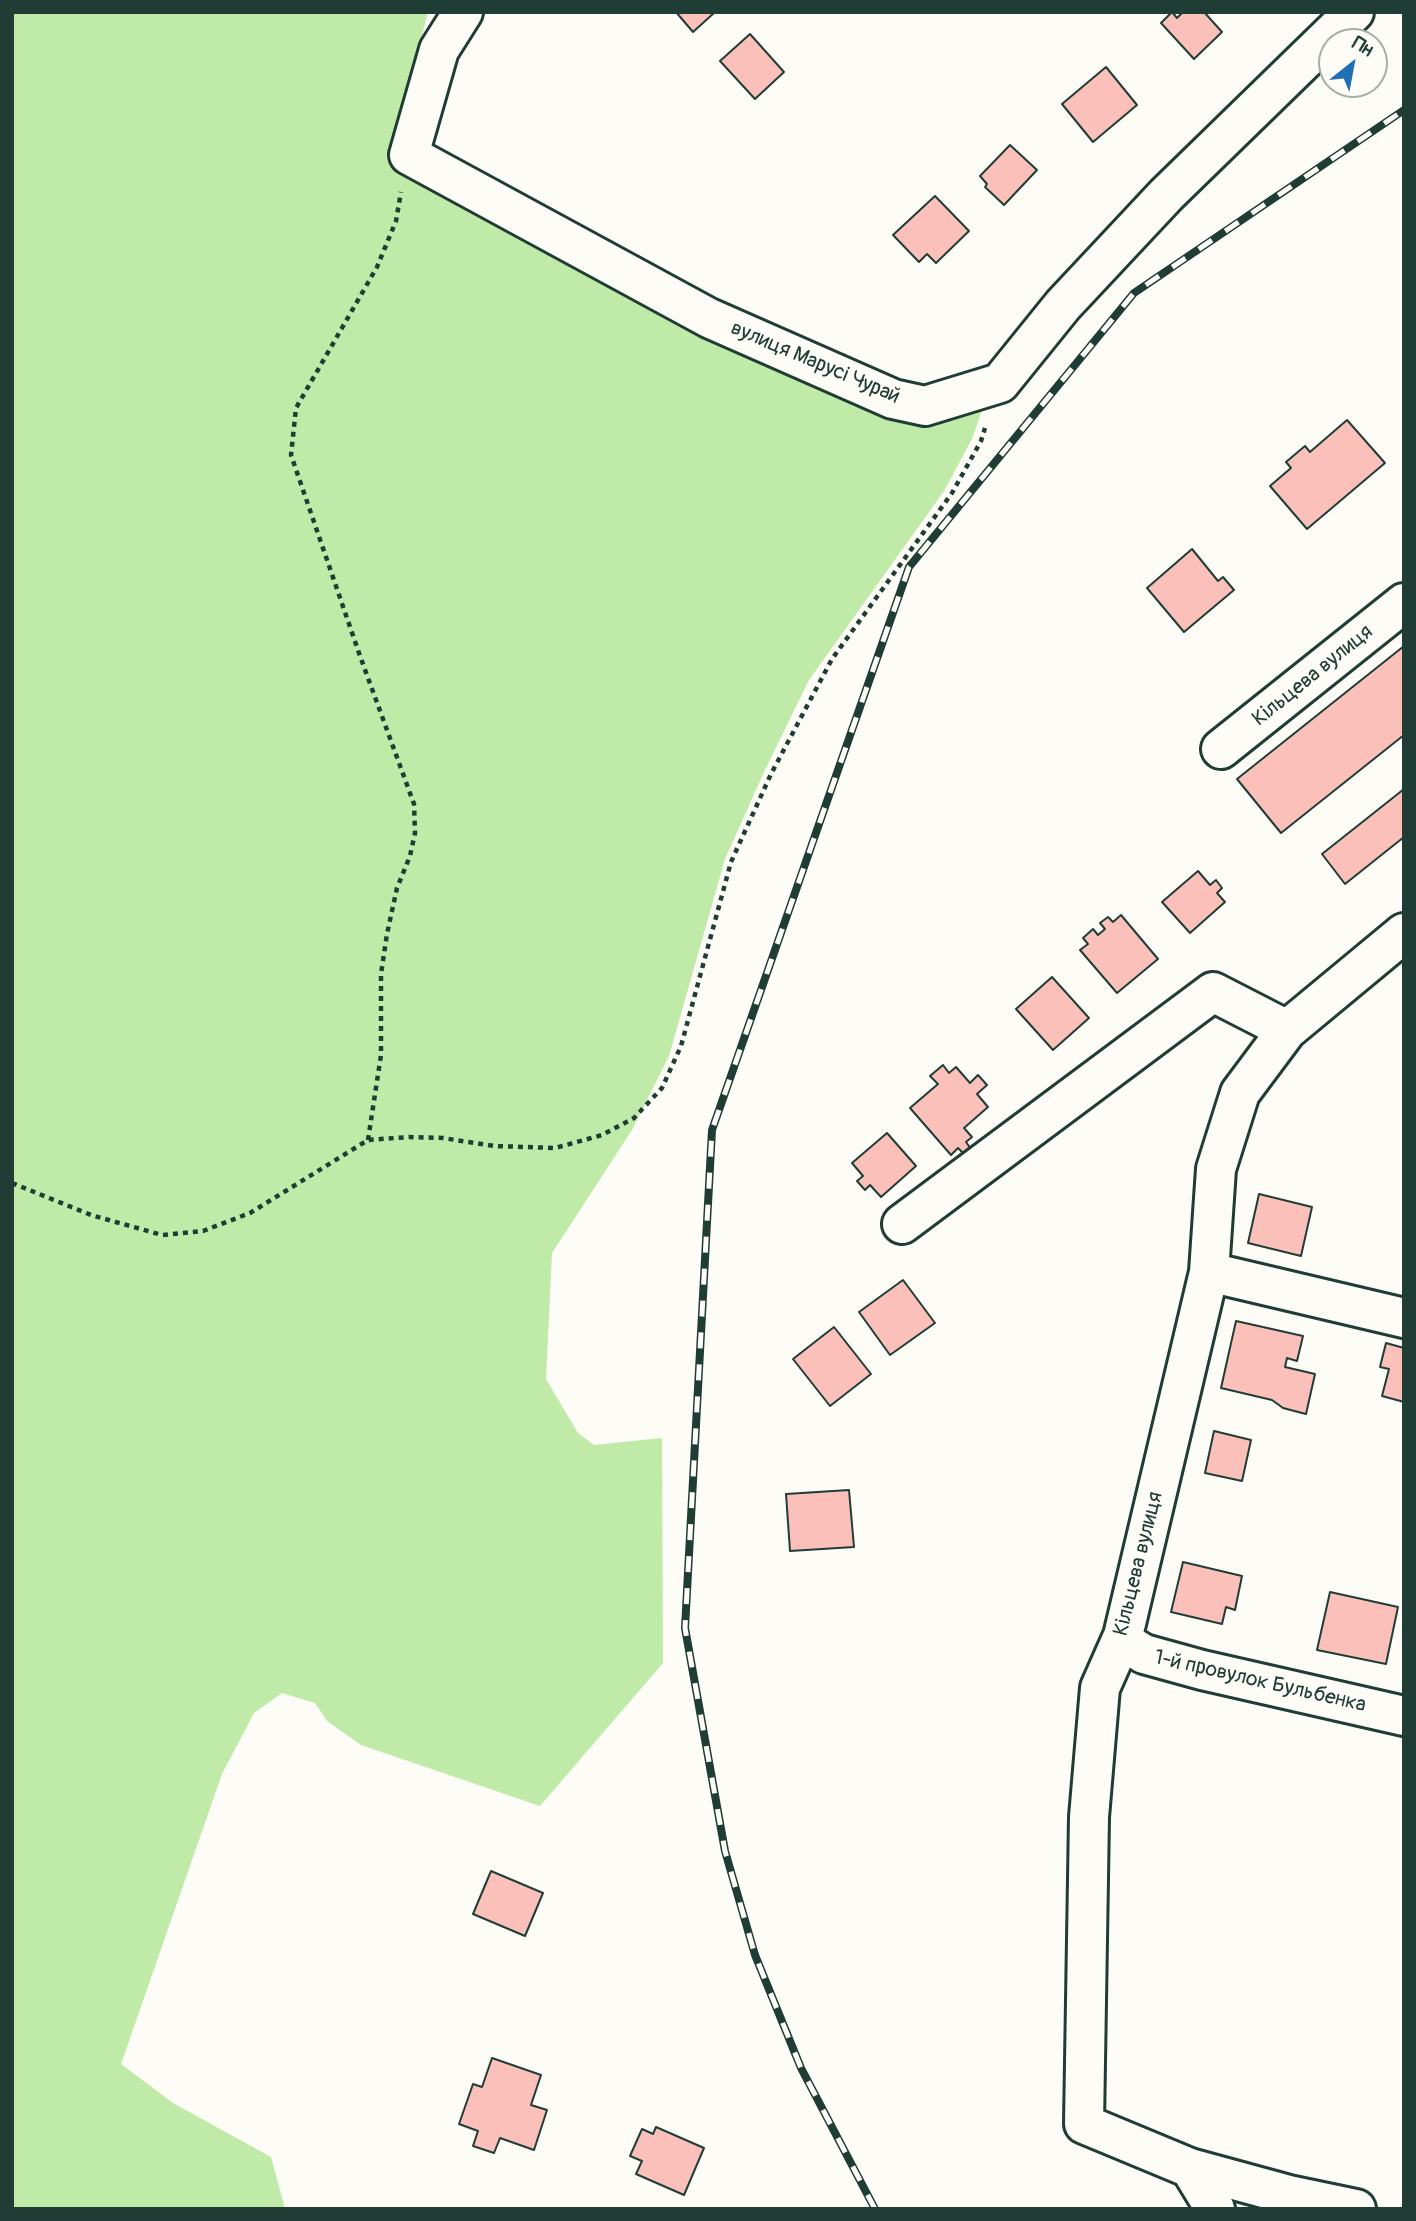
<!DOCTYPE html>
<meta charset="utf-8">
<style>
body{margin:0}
#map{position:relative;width:1416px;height:2221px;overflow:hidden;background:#fdfcf7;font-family:Pangolin,sans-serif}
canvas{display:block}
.frame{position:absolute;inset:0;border:14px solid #1f3d34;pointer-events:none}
.north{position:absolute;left:1318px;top:28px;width:70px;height:70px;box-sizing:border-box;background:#fdfcf7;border:2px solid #a4b0a9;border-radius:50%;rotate:31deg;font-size:19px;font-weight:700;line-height:28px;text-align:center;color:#1f3d34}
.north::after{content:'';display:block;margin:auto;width:24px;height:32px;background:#1f6fb2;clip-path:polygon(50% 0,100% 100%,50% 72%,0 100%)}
</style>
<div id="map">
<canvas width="1416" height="2221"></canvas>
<div class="frame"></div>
<div class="north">Пн</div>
</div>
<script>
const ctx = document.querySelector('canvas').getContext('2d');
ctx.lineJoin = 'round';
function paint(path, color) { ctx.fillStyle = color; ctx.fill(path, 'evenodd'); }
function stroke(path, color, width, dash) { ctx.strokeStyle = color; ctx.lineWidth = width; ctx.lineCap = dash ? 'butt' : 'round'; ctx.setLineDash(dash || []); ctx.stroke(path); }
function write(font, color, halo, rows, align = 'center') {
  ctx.font = font + ' Pangolin,sans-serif'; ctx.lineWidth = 6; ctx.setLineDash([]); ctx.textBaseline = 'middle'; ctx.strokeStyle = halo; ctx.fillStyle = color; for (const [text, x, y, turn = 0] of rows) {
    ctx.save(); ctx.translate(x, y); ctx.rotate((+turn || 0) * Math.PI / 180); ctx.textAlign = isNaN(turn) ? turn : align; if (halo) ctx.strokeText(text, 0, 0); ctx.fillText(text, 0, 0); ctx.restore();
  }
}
paint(new Path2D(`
 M 12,12 L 428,12 L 392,155 L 737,345 L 985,401 L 972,439 L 944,491 L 809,680 L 765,770 L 725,859 L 669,1056 L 632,1130 L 552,1253 L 546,1379 L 578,1433 L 594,1445 L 662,1438 L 663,1663 L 540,1806 L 361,1745 L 327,1721 L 315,1703 L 282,1693 L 254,1713 L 222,1774 L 121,2064 L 173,2103 L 271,2157 L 285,2209 L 12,2209 Z`), '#c0eaa7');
const building = new Path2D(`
 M 676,12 L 715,12 L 693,32 Z
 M 1172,12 L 1177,18 L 1183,12 L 1204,12 L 1222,32 L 1194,59 L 1161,23 Z
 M 750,34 L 784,72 L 755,99 L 720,61 Z
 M 1106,67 L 1137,105 L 1093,142 L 1062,104 Z
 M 1010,145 L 1037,170 L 1004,205 L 985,187 L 987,184 L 980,176 Z
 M 935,196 L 969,231 L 936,263 L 927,254 L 919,262 L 893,235 Z
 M 1347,420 L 1385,463 L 1307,529 L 1270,486 L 1291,468 L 1286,462 L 1305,446 L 1310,452 Z
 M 1192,549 L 1218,581 L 1223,577 L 1234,590 L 1184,632 L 1147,588 Z
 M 1404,646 L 1404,735 L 1281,833 L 1237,779 Z
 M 1404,789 L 1404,837 L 1345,884 L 1322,854 Z
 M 1198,871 L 1210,885 L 1216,880 L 1222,888 L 1217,893 L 1225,902 L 1190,933 L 1162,902 Z
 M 1121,915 L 1158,959 L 1117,993 L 1080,950 L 1088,944 L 1083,938 L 1093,929 L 1098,935 L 1105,929 L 1100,923 L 1108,917 L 1113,922 Z
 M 1052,977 L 1089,1018 L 1053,1050 L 1016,1009 Z
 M 943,1065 L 949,1073 L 956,1067 L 970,1083 L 978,1075 L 987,1085 L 977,1094 L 988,1107 L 964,1128 L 972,1137 L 966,1142 L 971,1149 L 964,1154 L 958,1148 L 951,1155 L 910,1108 L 938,1084 L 930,1076 Z
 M 887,1133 L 916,1166 L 881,1197 L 870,1185 L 865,1190 L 857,1181 L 863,1176 L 852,1163 Z
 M 1259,1194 L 1312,1207 L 1301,1256 L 1248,1243 Z
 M 903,1280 L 935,1323 L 890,1355 L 859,1312 Z
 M 1236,1321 L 1303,1336 L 1297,1361 L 1287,1358 L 1285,1367 L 1315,1374 L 1306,1414 L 1283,1408 L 1272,1400 L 1221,1388 Z
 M 834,1327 L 871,1374 L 830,1406 L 793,1359 Z
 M 1386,1343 L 1404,1348 L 1404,1402 L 1382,1396 L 1389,1369 L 1380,1367 Z
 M 1214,1431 L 1251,1440 L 1242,1481 L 1205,1473 Z
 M 849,1490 L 854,1547 L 790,1551 L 786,1494 Z
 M 1183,1562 L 1242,1576 L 1235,1610 L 1226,1607 L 1222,1624 L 1171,1612 Z
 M 1330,1592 L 1398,1607 L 1386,1664 L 1317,1650 Z
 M 491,1871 L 543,1893 L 525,1936 L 473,1914 Z
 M 492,2058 L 541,2075 L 531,2105 L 547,2110 L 534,2150 L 500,2138 L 494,2153 L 473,2146 L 478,2131 L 459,2124 L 473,2084 L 482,2087 Z
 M 656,2127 L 704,2148 L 684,2195 L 636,2174 L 642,2161 L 630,2156 L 642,2129 L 653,2134 Z`);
paint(building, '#fcc0ba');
stroke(building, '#1f3d34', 2);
const minor = new Path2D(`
 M 463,12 L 439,50 L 409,155 L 709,318 L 893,399 L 925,406 L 1000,383 L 1063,305 L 1166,195 L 1354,12
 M 1221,749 L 1404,603
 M 902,1224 L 1213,992 L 1287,1030
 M 1209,1272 L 1404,1318
 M 1123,1636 L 1129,1645 L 1144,1654 L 1202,1670 L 1404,1716
 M 1190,2168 L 1289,2195 L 1356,2209
 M 1215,2209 L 1190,2168 L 1084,2124 L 1089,1817 L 1100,1688 L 1123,1636 L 1209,1272 L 1216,1169 L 1240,1093 L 1287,1030 L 1404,933`);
stroke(minor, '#1f3d34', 44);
stroke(new Path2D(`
 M 368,1140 L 381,1055 L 381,974 L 387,934 L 397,888 L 410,856 L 415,833 L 414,804 L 360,656 L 291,455 L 296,408 L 377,267 L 396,221 L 401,192
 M 12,1183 L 91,1215 L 162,1235 L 203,1231 L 250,1213 L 368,1140 L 409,1137 L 443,1138 L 494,1146 L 555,1148 L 602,1135 L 634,1118 L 662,1088 L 681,1046 L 731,862 L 771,774 L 832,659 L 952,493 L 981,441 L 985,428`), '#1f3d34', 4.5, [5, 5]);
stroke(minor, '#fdfcf7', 38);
const rail = new Path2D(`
 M 875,2209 L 801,2068 L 755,1955 L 725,1851 L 685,1628 L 712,1130 L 909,567 L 1134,293 L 1404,110`);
stroke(rail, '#1f3d34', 8);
stroke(rail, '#fdfcf7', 5, [16]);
write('21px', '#1f3d34', '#fdfcf7', [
 ["вулиця Марусі Чурай",815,363,23],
 ["Кільцева вулиця",1313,676,-39],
 ["Кільцева вулиця",1139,1564,-76],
 ["1-й провулок Бульбенка",1260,1682,13]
]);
</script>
